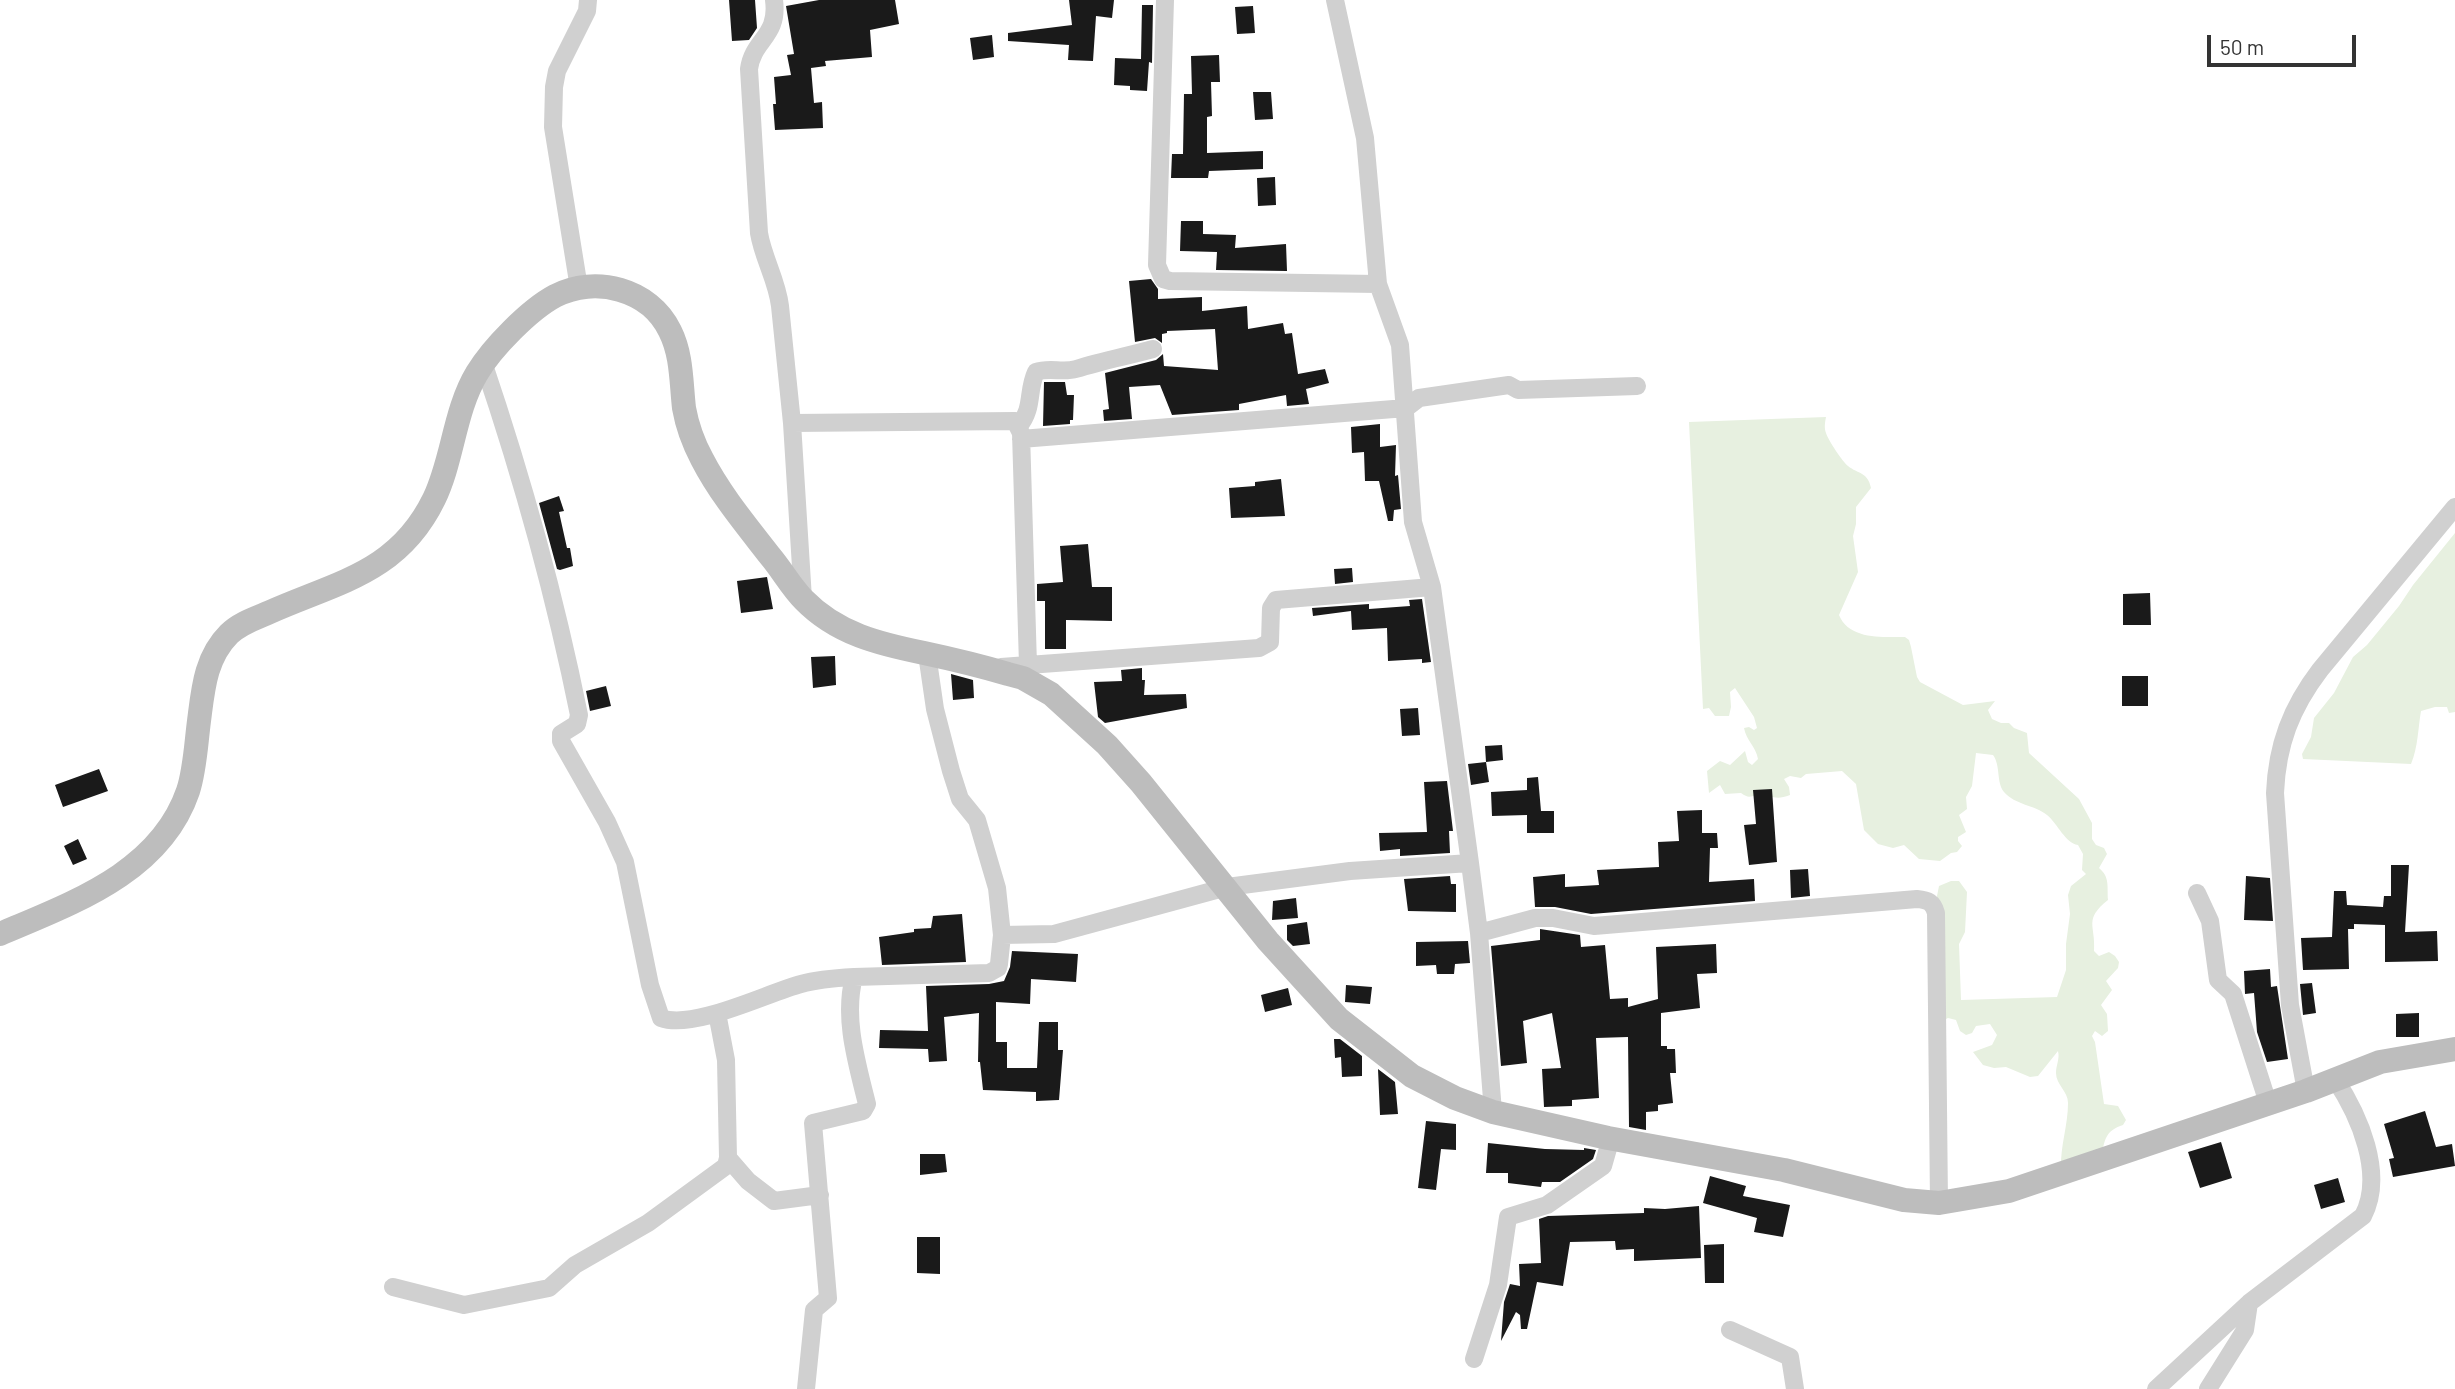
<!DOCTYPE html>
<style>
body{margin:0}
#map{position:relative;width:2455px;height:1389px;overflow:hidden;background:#fff;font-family:Barlow,sans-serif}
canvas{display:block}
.scale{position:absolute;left:2207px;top:35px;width:149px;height:32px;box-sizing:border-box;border:4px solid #333;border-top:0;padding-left:9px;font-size:21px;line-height:24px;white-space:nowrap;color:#333;-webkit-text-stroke:5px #fff;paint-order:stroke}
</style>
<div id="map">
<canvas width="2455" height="1389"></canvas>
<div class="scale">50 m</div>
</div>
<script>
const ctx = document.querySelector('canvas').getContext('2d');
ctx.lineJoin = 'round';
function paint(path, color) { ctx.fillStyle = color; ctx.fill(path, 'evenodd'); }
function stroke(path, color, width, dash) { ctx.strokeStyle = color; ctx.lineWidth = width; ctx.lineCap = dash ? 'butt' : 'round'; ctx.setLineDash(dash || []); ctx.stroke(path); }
paint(new Path2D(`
 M 1826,417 C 1825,422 1824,428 1826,433 C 1828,440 1843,462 1848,466 C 1858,474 1868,472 1871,488 L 1856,507 L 1856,524 L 1853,536 L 1858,572 L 1839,615 C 1849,640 1883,637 1905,637 L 1909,640 L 1911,647 L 1917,677 L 1920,682 L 1963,705 L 1995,701 L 1988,710 L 1992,719 L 2001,723 L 2009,723 L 2014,728 L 2027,733 L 2029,753 L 2079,799 L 2092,823 L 2092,839 L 2096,845 L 2104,848 L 2107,854 L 2099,868 C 2110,877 2107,886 2108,900 C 2083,920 2096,925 2094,951 L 2099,956 L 2109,952 L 2115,956 L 2119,962 L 2118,968 L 2106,981 L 2112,990 L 2101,1005 L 2107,1014 L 2108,1031 L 2102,1036 L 2095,1031 L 2092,1036 L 2095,1042 L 2104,1104 L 2118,1106 L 2126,1120 L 2123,1125 C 2107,1130 2105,1138 2102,1153 L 2061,1170 C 2060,1146 2068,1126 2068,1103 C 2068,1091 2056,1085 2056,1073 C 2056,1065 2060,1059 2058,1051 L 2038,1076 L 2030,1077 L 2006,1067 L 1994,1068 L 1983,1065 L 1973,1052 L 1992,1045 L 1997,1035 L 1990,1024 L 1976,1026 L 1972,1033 L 1966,1035 L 1960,1031 L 1956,1020 L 1948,1018 L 1942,1021 L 1937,896 L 1939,886 L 1951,881 L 1959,881 L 1967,892 L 1965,932 L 1959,944 L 1961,1000 L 2057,997 L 2066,970 L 2066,944 L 2070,914 L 2068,895 L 2071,886 L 2086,874 L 2082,870 L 2083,854 L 2078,845 C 2065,843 2058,824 2047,815 C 2035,805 2015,805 2004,792 C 1996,782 2001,766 1993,755 L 1976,753 L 1972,786 L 1966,797 L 1967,809 L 1959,815 L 1966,832 L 1958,837 L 1958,841 L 1962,846 L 1957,852 L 1951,853 L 1940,861 L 1919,859 L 1904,845 L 1893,848 L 1878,844 L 1864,830 L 1856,784 L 1842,771 L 1806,774 L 1801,778 L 1790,776 L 1784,779 L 1789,787 L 1790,795 C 1775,801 1772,795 1759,795 C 1750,796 1749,799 1741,793 L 1725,794 L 1720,785 L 1709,793 L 1707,771 L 1720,761 L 1730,765 L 1745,751 L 1748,762 L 1752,765 L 1758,759 C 1756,747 1746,740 1744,728 L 1749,727 L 1754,730 L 1757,728 L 1754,717 L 1735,688 L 1730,692 L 1731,707 L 1729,716 L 1715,716 L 1709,708 L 1703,709 L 1689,422 Z
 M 2455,533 L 2455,712 L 2449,713 L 2447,707 L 2435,707 L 2421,711 C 2418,728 2418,748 2411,764 L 2303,759 L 2302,754 L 2311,737 L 2314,718 L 2334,693 L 2353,657 L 2367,645 L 2399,606 L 2413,585 Z`), '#e7f0e0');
paint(new Path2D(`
 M 729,0 L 755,0 L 757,28 L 749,40 L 732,41 Z
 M 819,0 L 895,0 L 899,24 L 870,30 L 872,57 L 825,61 L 826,66 L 811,68 L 814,103 L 822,102 L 823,128 L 775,130 L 773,104 L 776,104 L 774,77 L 791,75 L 787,55 L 794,54 L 786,6 Z
 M 1069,0 L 1114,0 L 1112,18 L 1096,16 L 1093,61 L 1068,60 L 1069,45 L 1008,41 L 1008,33 L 1072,25 Z
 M 1142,5 L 1153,5 L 1152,63 L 1149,62 L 1147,91 L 1130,90 L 1130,86 L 1114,85 L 1115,58 L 1141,59 Z
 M 1253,6 L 1255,33 L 1237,34 L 1235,7 Z
 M 992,35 L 994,57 L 973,60 L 970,38 Z
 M 1219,55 L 1220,82 L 1211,82 L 1212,116 L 1207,117 L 1207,153 L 1263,151 L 1263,169 L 1209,171 L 1208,178 L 1171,178 L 1172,154 L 1183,154 L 1184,94 L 1192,94 L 1191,56 Z
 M 1253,92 L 1271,92 L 1273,119 L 1255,120 Z
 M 1275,177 L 1276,205 L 1258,206 L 1257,178 Z
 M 1181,221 L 1203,221 L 1203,234 L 1236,235 L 1235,248 L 1286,244 L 1287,271 L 1216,270 L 1217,252 L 1180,251 Z
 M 1151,279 L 1158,289 L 1158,299 L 1202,297 L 1202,311 L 1247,306 L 1248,329 L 1283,323 L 1285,334 L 1292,333 L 1298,374 L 1325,369 L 1329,383 L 1306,389 L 1309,404 L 1287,406 L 1286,395 L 1239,404 L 1239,410 L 1172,415 L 1160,385 L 1129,387 L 1132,419 L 1104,421 L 1103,410 L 1109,409 L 1105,373 L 1156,360 L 1163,354 L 1164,366 L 1218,370 L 1215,329 L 1167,331 L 1167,333 L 1162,334 L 1162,343 L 1155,338 L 1135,342 L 1129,281 Z
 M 1044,382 L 1065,382 L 1067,395 L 1074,395 L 1073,420 L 1070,420 L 1070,424 L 1043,426 Z
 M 1380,424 L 1380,447 L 1396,445 L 1395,476 L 1398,475 L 1401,509 L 1394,510 L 1393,521 L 1388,521 L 1379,481 L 1365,481 L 1364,452 L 1352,453 L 1351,427 Z
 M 1281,479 L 1285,516 L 1231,518 L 1229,488 L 1255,486 L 1255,482 Z
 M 559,496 L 564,511 L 559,512 L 567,548 L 570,548 L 573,566 L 560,570 L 557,569 L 539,503 Z
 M 1088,544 L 1092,587 L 1112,587 L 1112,621 L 1066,620 L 1066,649 L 1045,649 L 1045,601 L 1037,601 L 1037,584 L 1063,582 L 1060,546 Z
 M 1352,568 L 1353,582 L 1335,584 L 1334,569 Z
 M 767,577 L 773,609 L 741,613 L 737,581 Z
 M 2150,593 L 2151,625 L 2123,625 L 2123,594 Z
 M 1422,599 L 1431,662 L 1422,663 L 1422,659 L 1388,661 L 1387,628 L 1352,630 L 1351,611 L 1313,616 L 1312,608 L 1369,604 L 1369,609 L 1410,606 L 1409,600 Z
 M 835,656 L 836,685 L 813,688 L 811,657 Z
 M 1142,668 L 1142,680 L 1145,680 L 1144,695 L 1186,694 L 1187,708 L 1105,723 L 1098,717 L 1094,682 L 1122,681 L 1121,670 Z
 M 951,674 L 973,680 L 974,698 L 953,700 Z
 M 2122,676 L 2148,676 L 2148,706 L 2122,706 Z
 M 606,686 L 611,706 L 590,711 L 586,691 Z
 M 1418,708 L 1420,735 L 1402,736 L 1400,709 Z
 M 1502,745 L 1503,760 L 1486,762 L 1485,746 Z
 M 1486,762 L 1489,782 L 1471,785 L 1468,764 Z
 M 99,769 L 108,791 L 63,807 L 55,785 Z
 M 1538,777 L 1541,811 L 1554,811 L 1554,833 L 1527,833 L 1527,815 L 1492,816 L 1491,792 L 1527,790 L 1527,778 Z
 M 1447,781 L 1453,831 L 1449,831 L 1450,853 L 1400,856 L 1400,849 L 1380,851 L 1379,833 L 1427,832 L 1424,782 Z
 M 1772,789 L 1777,862 L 1749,865 L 1744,825 L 1756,824 L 1753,790 Z
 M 1702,810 L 1702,833 L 1717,833 L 1718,848 L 1710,848 L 1709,882 L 1754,879 L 1755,901 L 1591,914 L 1555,907 L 1535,907 L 1533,877 L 1565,874 L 1565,887 L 1599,885 L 1597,870 L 1659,867 L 1658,842 L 1679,841 L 1677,811 Z
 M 78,839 L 87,859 L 73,865 L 64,846 Z
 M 2391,865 L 2409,865 L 2405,932 L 2437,931 L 2438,961 L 2385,962 L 2385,925 L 2354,924 L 2354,929 L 2348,929 L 2349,969 L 2303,970 L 2301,938 L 2332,937 L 2334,891 L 2346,891 L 2347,905 L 2383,907 L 2384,896 L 2391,896 Z
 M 1808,869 L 1810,896 L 1791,898 L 1790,870 Z
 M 1450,876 L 1451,884 L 1456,884 L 1456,912 L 1408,911 L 1404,879 Z
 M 2246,876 L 2270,878 L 2273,921 L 2244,920 Z
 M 1296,898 L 1298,918 L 1272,920 L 1273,901 Z
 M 962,914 L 966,962 L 882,965 L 879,937 L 914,932 L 914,929 L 931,928 L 933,916 Z
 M 1307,922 L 1310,944 L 1293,946 L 1287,940 L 1287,925 Z
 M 1540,929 L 1580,935 L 1581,947 L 1605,945 L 1610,999 L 1628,998 L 1628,1007 L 1658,999 L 1656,947 L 1716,944 L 1717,973 L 1697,974 L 1700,1008 L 1661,1013 L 1661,1046 L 1667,1046 L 1667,1049 L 1675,1049 L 1676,1073 L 1670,1073 L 1673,1103 L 1658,1105 L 1658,1111 L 1646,1112 L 1646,1130 L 1629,1127 L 1628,1037 L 1596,1038 L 1599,1098 L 1572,1100 L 1572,1106 L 1544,1107 L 1542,1069 L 1561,1068 L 1552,1013 L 1523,1021 L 1527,1063 L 1501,1066 L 1491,946 L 1540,940 Z
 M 1468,941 L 1470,963 L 1455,964 L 1454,974 L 1437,974 L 1436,965 L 1416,966 L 1416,942 Z
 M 1012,951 L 1078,954 L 1076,982 L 1031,979 L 1030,1004 L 996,1002 L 996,1042 L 1007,1042 L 1007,1068 L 1037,1068 L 1039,1022 L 1058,1022 L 1058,1050 L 1063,1050 L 1059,1100 L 1036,1101 L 1036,1092 L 983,1090 L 980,1062 L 978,1062 L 979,1013 L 944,1017 L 947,1061 L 929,1062 L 928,1049 L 879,1048 L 880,1030 L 928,1031 L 926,986 L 989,984 L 1004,981 L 1010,967 Z
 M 2270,969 L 2271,987 L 2277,986 L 2288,1059 L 2267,1062 L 2257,1032 L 2254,993 L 2245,994 L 2244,971 Z
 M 2312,983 L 2316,1013 L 2303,1015 L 2300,984 Z
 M 1346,985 L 1372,987 L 1370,1004 L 1345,1002 Z
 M 1288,988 L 1292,1005 L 1265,1012 L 1261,995 Z
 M 2419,1013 L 2419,1037 L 2396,1037 L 2396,1014 Z
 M 1334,1039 L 1340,1039 L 1362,1056 L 1362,1076 L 1342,1077 L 1341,1057 L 1335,1058 Z
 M 1378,1069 L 1395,1082 L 1398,1114 L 1380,1115 Z
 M 2425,1111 L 2436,1147 L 2452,1144 L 2455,1166 L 2393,1177 L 2389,1159 L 2394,1158 L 2384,1124 Z
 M 1426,1121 L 1456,1124 L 1456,1150 L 1441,1149 L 1436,1190 L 1418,1188 Z
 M 2221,1142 L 2232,1178 L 2200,1188 L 2188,1152 Z
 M 1488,1143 L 1545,1149 L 1584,1150 L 1584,1148 L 1596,1150 L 1593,1159 L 1560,1182 L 1542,1182 L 1541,1187 L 1508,1183 L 1508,1173 L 1486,1173 Z
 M 920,1154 L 945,1154 L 947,1172 L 920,1175 Z
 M 1710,1176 L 1746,1186 L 1743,1196 L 1790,1205 L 1783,1237 L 1754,1232 L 1757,1218 L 1703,1203 Z
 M 2338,1178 L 2345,1202 L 2321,1209 L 2314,1185 Z
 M 1699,1206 L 1701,1258 L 1634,1261 L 1634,1249 L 1616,1250 L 1615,1241 L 1570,1242 L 1563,1286 L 1537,1282 L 1527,1329 L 1521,1329 L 1520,1315 L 1516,1312 L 1501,1341 L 1504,1302 L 1510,1284 L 1520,1286 L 1519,1264 L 1541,1263 L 1539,1219 L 1548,1216 L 1644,1213 L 1644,1208 L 1665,1209 Z
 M 917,1237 L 940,1237 L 940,1274 L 917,1273 Z
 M 1724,1244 L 1724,1283 L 1705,1283 L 1704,1245 Z`), '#1a1a1a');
stroke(new Path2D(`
 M 774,0 C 779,37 753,39 749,69 L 759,233 C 763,258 777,280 780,306 L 792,423 L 803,599
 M 1165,0 L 1157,265 L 1163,279 L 1170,281 L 1378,284
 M 1335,0 L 1365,138 L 1378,284 L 1400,345 L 1413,522 L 1432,587 L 1470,863 L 1479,933 L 1493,1112
 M 579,288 L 553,127 L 554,87 L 557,71 L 587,11 L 588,0
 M 483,362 C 522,477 555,596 579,715 L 577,724 L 561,734 L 561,741 L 607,822 L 625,862 L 650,985 L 661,1018 C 694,1030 767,993 801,984 C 819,979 836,978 854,977
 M 792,423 L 1015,421 L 1021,433 L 1028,665
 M 1019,426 C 1034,407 1027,391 1036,372 C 1049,367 1063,373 1076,369 C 1101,361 1127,356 1153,349
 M 1021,439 L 1406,408 L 1419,398 L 1509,385 L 1518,390 L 1637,386
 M 1001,667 L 1259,648 L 1270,642 L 1271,608 L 1276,600 L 1432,587
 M 2197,893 L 2210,921 L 2218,980 L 2233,994 L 2268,1103
 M 1479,933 L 1535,918 L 1553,918 L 1594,926 L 1917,899 C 1928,900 1933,902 1936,913 L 1939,1203
 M 1002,935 L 1054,934 L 1227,887 L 1350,871 L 1470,863
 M 2306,1091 L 2290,1005 L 2275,793 C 2277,745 2291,708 2320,670 L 2455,507
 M 728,1158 L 748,1181 L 774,1201 L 820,1195
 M 393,1287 L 464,1305 L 549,1288 L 575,1265 L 648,1223 L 726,1166 L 728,1158 L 726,1060 L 717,1013
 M 1730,1330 L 1790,1357 L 1795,1389
 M 1474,1359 L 1498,1285 L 1508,1217 L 1547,1205 L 1603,1166 L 1611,1138
 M 806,1389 L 814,1310 L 828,1298 L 813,1123 L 863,1111 L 867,1104 C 857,1063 843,1018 854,977 L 989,973 L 998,968 L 999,964 L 1002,935 L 997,888 L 977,820 L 960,799 L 951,771 L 935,709 L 927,654
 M 2156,1389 L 2249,1303 L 2363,1216 C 2385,1174 2359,1115 2335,1079
 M 2208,1389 L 2245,1330 L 2249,1303`), '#d0d0d0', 18);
stroke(new Path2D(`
 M 0,934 C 72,903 160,873 188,791 C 195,770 196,744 199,721 C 203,690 205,658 229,634 C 240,623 256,618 270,612 C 337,582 398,573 434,499 C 453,460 454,411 477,373 C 492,348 529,310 555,296 C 595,275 650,289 670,331 C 682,355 681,381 684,408 C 687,425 694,444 702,459 C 720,494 746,525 770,556 C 782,570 791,587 804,600 C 837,634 880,644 924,653 C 952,659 981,666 1008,674 L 1023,678 L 1051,694 L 1107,745 L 1141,783 L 1268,941 L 1339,1019 L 1412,1076 L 1455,1098 L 1493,1112 L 1608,1138 L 1784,1170 L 1904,1200 L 1939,1203 L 2009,1191 L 2306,1091 L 2380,1062 L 2455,1049`), '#bdbdbd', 24);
</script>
